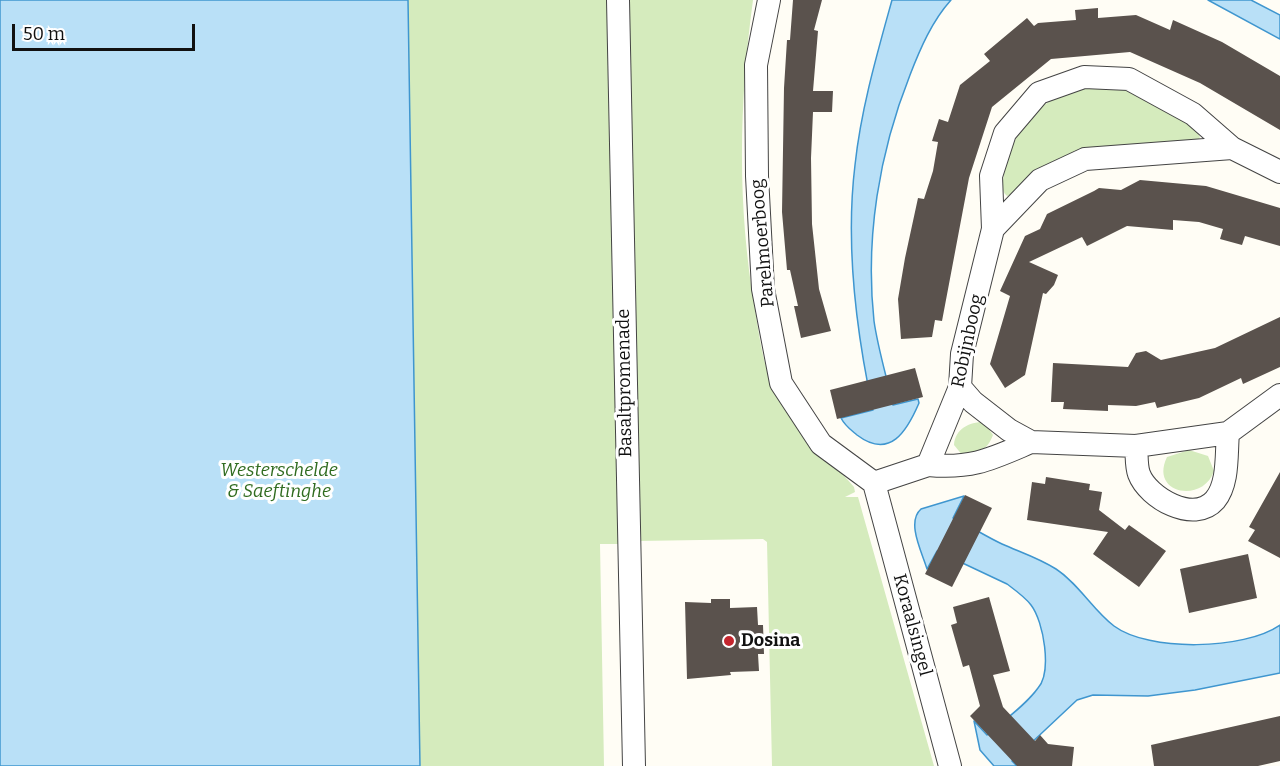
<!DOCTYPE html>
<style>
body{margin:0}
#map{position:relative;width:1280px;height:766px;overflow:hidden;background:#fffdf5;font-family:Bitter,serif}
canvas{display:block}
.scale{position:absolute;left:12px;top:24px;width:183px;height:27px;box-sizing:border-box;border:3px solid #111;border-top:0;padding-left:8px;font-size:18px;line-height:21px;white-space:nowrap;color:#111;-webkit-text-stroke:4px #fff;paint-order:stroke}
</style>
<div id="map">
<canvas width="1280" height="766"></canvas>
<div class="scale">50 m</div>
</div>
<script>
const ctx = document.querySelector('canvas').getContext('2d');
ctx.lineJoin = 'round';
function paint(path, color) { ctx.fillStyle = color; ctx.fill(path, 'evenodd'); }
function stroke(path, color, width, dash) { ctx.strokeStyle = color; ctx.lineWidth = width; ctx.lineCap = dash ? 'butt' : 'round'; ctx.setLineDash(dash || []); ctx.stroke(path); }
function write(font, color, halo, rows, align = 'center') {
  ctx.font = font + ' Bitter,serif'; ctx.lineWidth = 6; ctx.setLineDash([]); ctx.textBaseline = 'middle'; ctx.strokeStyle = halo; ctx.fillStyle = color; for (const [text, x, y, turn = 0] of rows) {
    ctx.save(); ctx.translate(x, y); ctx.rotate((+turn || 0) * Math.PI / 180); ctx.textAlign = isNaN(turn) ? turn : align; if (halo) ctx.strokeText(text, 0, 0); ctx.fillText(text, 0, 0); ctx.restore();
  }
}
paint(new Path2D(`
 M 0,0 L 608,0 L 620,544 L 600,544 L 604,766 L 0,766 Z
 M 626,0 L 753,0 C 739,103 737,206 755,309 C 759,335 763,365 774,389 C 793,431 825,453 854,487 L 855,492 L 845,497 L 858,497 L 934,766 L 772,766 L 767,542 L 763,539 L 638,541 Z
 M 1091,87 C 1103,88 1118,87 1129,91 C 1147,97 1192,120 1200,137 L 1197,143 L 1144,144 L 1007,196 C 1000,190 1003,182 1004,174 C 1012,128 1044,92 1091,87 Z
 M 984,422 L 993,435 C 987,451 979,452 963,456 L 954,445 C 955,429 969,422 984,422 Z
 M 1189,450 L 1208,456 L 1214,471 C 1203,504 1149,494 1167,457 Z`), '#d5ebbd');
const water = new Path2D(`
 M 0,0 L 408,0 L 420,766 L 0,766 Z
 M 892,0 L 951,0 C 932,21 920,49 910,75 C 879,153 865,238 874,321 C 878,349 887,378 893,405 L 918,399 L 919,403 C 907,431 890,460 857,435 C 851,430 845,426 841,418 L 873,410 C 856,331 845,247 855,165 C 861,109 877,54 892,0 Z
 M 1208,0 L 1251,0 L 1280,15 L 1280,39 Z
 M 964,496 L 953,518 C 970,526 985,536 1002,544 C 1020,552 1039,558 1056,569 C 1079,584 1092,609 1114,626 C 1149,652 1244,650 1280,625 L 1280,673 L 1195,690 L 1148,696 L 1093,695 L 1077,700 L 1012,761 L 1017,766 L 994,766 L 980,750 L 974,721 L 987,735 C 1004,720 1025,706 1038,688 C 1052,672 1044,622 1031,605 C 1025,597 1015,590 1007,584 L 937,551 L 927,569 C 922,552 906,522 921,509 Z`);
paint(water, '#b9e0f7');
stroke(water, '#3f96cf', 1.5);
paint(new Path2D(`
 M 793,0 L 822,0 L 814,30 L 818,31 L 813,91 L 833,91 L 832,112 L 813,112 L 811,158 L 812,224 L 819,289 L 831,331 L 801,338 L 794,306 L 798,306 L 790,270 L 787,270 L 782,212 L 784,88 L 787,40 L 790,40 Z
 M 1098,8 L 1098,18 L 1136,15 L 1170,30 L 1173,20 L 1222,42 L 1280,76 L 1280,130 L 1200,83 L 1130,52 L 1051,59 L 992,107 L 969,178 L 942,321 L 935,320 L 932,337 L 901,339 L 898,299 L 905,258 L 918,198 L 924,199 L 933,171 L 938,142 L 932,141 L 939,119 L 948,122 L 960,85 L 990,61 L 984,54 L 1027,18 L 1034,26 L 1038,23 L 1076,20 L 1075,10 Z
 M 1140,180 L 1206,186 L 1280,208 L 1280,246 L 1245,236 L 1242,245 L 1220,239 L 1223,229 L 1199,222 L 1173,220 L 1173,230 L 1127,226 L 1087,246 L 1082,237 L 1029,262 L 1058,275 L 1054,285 L 1046,294 L 1043,293 L 1025,375 L 1005,388 L 990,364 L 1010,296 L 1000,291 L 1025,236 L 1040,229 L 1047,214 L 1094,191 L 1099,188 L 1121,190 Z
 M 1280,317 L 1280,367 L 1243,384 L 1241,378 L 1199,398 L 1157,408 L 1155,402 L 1136,406 L 1108,405 L 1108,411 L 1063,409 L 1064,402 L 1051,402 L 1053,363 L 1128,367 L 1136,353 L 1146,351 L 1161,360 L 1215,348 Z
 M 915,368 L 923,397 L 837,419 L 830,390 Z
 M 1280,472 L 1280,558 L 1248,541 L 1255,530 L 1249,527 Z
 M 1046,477 L 1090,484 L 1089,490 L 1102,492 L 1099,510 L 1125,530 L 1129,525 L 1166,551 L 1139,587 L 1093,554 L 1108,532 L 1027,520 L 1032,482 L 1045,484 Z
 M 965,495 L 992,508 L 952,587 L 925,574 Z
 M 1248,554 L 1257,598 L 1189,613 L 1180,569 Z
 M 989,597 L 1010,671 L 993,675 L 1003,707 L 1035,741 L 1040,735 L 1048,744 L 1074,747 L 1072,766 L 1017,766 L 970,716 L 980,706 L 969,665 L 963,667 L 951,625 L 957,623 L 953,607 Z
 M 711,599 L 730,599 L 730,608 L 757,607 L 758,625 L 763,625 L 764,654 L 758,654 L 759,671 L 730,672 L 731,675 L 687,679 L 685,602 L 711,603 Z
 M 1280,716 L 1280,761 L 1258,766 L 1154,766 L 1151,745 Z`), '#5a524d');
const street = new Path2D(`
 M 618,0 L 634,766
 M 769,0 L 756,65 L 757,176 L 763,289 L 781,383 L 821,444 L 874,483
 M 1232,148 L 1280,172
 M 960,387 L 973,402 L 1009,430 L 1031,442 L 1136,446 L 1228,433 L 1280,395
 M 1136,446 C 1137,454 1136,466 1139,474 C 1148,498 1194,524 1215,500 C 1229,483 1226,454 1228,433
 M 928,465 C 973,469 991,459 1031,442
 M 874,483 L 928,465 L 960,387 L 962,354 L 993,229 L 991,176 L 1005,133 L 1039,93 L 1084,77 L 1129,79 L 1193,114 L 1232,148 L 1085,159 L 1040,180 L 993,229
 M 874,483 L 950,766`);
stroke(street, '#444', 24);
stroke(street, '#fff', 22);
for (const [x, y, r, color] of [
 [729,641,6,"#c4262e"]
]) { const dot = new Path2D(); dot.arc(x, y, r, 0, 2 * Math.PI); ctx.fillStyle = color; ctx.fill(dot); stroke(dot, '#fff', 2); }
write('18px', '#111', '#fff', [
 ["Parelmoerboog",763,243,-95],
 ["Robijnboog",968,341,-78],
 ["Basaltpromenade",625,383,-91],
 ["Koraalsingel",912,625,75]
]);
write('italic 18px', '#2f6b1f', '#fff', [
 ["Westerschelde",279,471],
 ["& Saeftinghe",279,492]
]);
write('bold 18px', '#111', '#fff', [
 ["Dosina",741,641]
], 'left');
</script>
